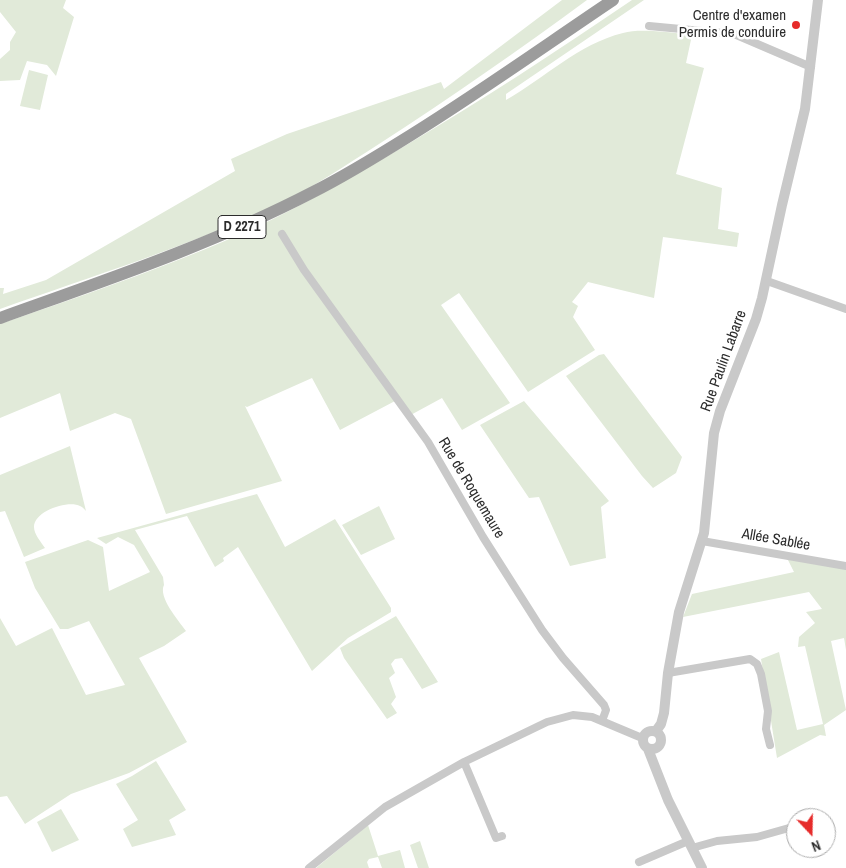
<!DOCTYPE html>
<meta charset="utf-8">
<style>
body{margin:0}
#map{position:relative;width:846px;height:868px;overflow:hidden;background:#fff;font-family:"Archivo Narrow",sans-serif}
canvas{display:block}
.north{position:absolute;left:786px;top:808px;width:50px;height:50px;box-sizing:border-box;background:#fff;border:1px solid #ababab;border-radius:50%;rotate:159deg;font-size:14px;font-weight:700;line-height:20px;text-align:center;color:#2c2c2c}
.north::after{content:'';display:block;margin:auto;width:18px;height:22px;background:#e62b2a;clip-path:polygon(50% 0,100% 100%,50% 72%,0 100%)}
</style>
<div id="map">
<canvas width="846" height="868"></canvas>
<div class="north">N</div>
</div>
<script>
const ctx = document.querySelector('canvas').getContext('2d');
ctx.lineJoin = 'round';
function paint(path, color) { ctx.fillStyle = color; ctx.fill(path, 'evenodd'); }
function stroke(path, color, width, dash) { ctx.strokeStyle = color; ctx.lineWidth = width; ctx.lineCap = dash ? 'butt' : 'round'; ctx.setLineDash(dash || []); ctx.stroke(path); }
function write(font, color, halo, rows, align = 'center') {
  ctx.font = font + ' "Archivo Narrow",sans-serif'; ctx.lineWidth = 5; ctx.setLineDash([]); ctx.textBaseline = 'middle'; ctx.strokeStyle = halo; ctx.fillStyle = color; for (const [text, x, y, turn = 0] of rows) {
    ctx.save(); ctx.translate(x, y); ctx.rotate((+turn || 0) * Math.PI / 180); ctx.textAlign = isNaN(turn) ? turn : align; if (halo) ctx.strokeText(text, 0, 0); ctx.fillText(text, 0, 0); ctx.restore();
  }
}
paint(new Path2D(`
 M 0,0 L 66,0 L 63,8 L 74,17 L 56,76 L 47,65 L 27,61 L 20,80 L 0,81 L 0,59 L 10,50 L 10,42 L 16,32 L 0,12 Z
 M 562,0 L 587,0 C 519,50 450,98 379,144 C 346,165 314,187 279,204 C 189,246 93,276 0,309 L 0,288 L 4,288 L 3,294 L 46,280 L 235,171 L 231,159 L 287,134 L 441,82 L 444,89 Z
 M 632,0 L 644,0 L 506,94 L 506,100 C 545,78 578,44 623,33 C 641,28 673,33 692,35 L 686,63 L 704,68 L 676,174 L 722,188 L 718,229 L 739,233 L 737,247 L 663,237 L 654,298 L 588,282 L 572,302 L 578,306 L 573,317 L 595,350 L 528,392 L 459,293 L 441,305 L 510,403 L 462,430 L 442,398 L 407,417 L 395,401 L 340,430 L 312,378 L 247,407 L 245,406 L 282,481 L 166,514 L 131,419 L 115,413 L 70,431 L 60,393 L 0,418 L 0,324 C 90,293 185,261 271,220 C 316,198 360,172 403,147 C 481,101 557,51 632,0 Z
 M 29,70 L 48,75 L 40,110 L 20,106 Z
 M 604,354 L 682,457 L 676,473 L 653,488 L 642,476 L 566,376 L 599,355 Z
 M 524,401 L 609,501 L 601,507 L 606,558 L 570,566 L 539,497 L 529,498 L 480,425 Z
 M 70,446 L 86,511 C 84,509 83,507 80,506 C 68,500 34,511 34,527 C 34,534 41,542 45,548 L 24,557 L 5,511 L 0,512 L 0,475 Z
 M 257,494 L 285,547 L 335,519 L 391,608 L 391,612 L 348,638 L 312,671 L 238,547 L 223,558 L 224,561 L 215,567 L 187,516 L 135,530 L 163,577 L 164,585 C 158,597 178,620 186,631 L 164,646 L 139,658 L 187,742 L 129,773 L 71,794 L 25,824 L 7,796 L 0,797 L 0,618 L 16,646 L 52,628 L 86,695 L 125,685 L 89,621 L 68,629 L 60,629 L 35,588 L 25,562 L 88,540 L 103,547 L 109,591 L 150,572 L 134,545 L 118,537 L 106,544 L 97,538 Z
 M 379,506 L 395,539 L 361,555 L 342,525 Z
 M 787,558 L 846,567 L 846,650 L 844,638 L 831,641 L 846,710 L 824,725 L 826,736 L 820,735 L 777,758 L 761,659 L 779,652 L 797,730 L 823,724 L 805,646 L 798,647 L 799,637 L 815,623 L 806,612 L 822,609 L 809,592 L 683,617 L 692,594 L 794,572 Z
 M 396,616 L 438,682 L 422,689 L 402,658 L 395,659 L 391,664 L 395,673 L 389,678 L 396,697 L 391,704 L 397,713 L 387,719 L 344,658 L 340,648 Z
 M 156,761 L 186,810 L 169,820 L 176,835 L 132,847 L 123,829 L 138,820 L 116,784 L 132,776 Z
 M 61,809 L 79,840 L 52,852 L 37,822 Z
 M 368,825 L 378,856 L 400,850 L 405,868 L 382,868 L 378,857 L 369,859 L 367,862 L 369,868 L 316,868 Z
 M 420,841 L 429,868 L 418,868 L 410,845 Z`), '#e1ead9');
stroke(new Path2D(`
 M 649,26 L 734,34 L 811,67
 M 282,234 L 304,270 L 428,442 L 483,537 L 542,630 L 563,658 L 604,705 L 606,710 L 602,721
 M 767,281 L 846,309
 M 702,541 L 846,566
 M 668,673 L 750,659 L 757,664 L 761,674 L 768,711 L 766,729 L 770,745
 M 464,762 L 496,838 L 502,836
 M 826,836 L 830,837
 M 692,848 L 717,841 L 757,837 L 796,826
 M 639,862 L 688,841
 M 309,868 L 385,807 L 464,762 L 547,722 L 573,715 L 592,717 L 642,738`), '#c9c9c9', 8);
stroke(new Path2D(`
 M643 740a9 9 0 1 1 18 0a9 9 0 1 1-18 0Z
 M 656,731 L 661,724 L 664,713 L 668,673 L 679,612 L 704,533 L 714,433 L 720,411 L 756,319 L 762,298 L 782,205 L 805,109 L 818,0
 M 648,749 L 668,800 L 702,868`), '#c9c9c9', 10);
stroke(new Path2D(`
 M 0,318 C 106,280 213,244 313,192 C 347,175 379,155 411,135 C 480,92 546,45 613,0`), '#9c9c9c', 12);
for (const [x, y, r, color] of [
 [796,25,5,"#e62b2a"]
]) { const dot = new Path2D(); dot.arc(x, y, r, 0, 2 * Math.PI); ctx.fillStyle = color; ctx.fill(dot); stroke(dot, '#fff', 2); }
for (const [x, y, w] of [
 [242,227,48]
]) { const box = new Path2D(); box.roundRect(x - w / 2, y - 11.5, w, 23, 4); ctx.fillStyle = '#fff'; ctx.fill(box); stroke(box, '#2c2c2c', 1); }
write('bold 14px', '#2c2c2c', null, [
 ["D 2271",242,227]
]);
write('15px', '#2c2c2c', '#fff', [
 ["Centre d'examen",786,16],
 ["Permis de conduire",786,33]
], 'right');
write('15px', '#2c2c2c', '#fff', [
 ["Rue Paulin Labarre",724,361,-70],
 ["Rue de Roquemaure",471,488,59],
 ["Allée Sablée",776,540,10]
]);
</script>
